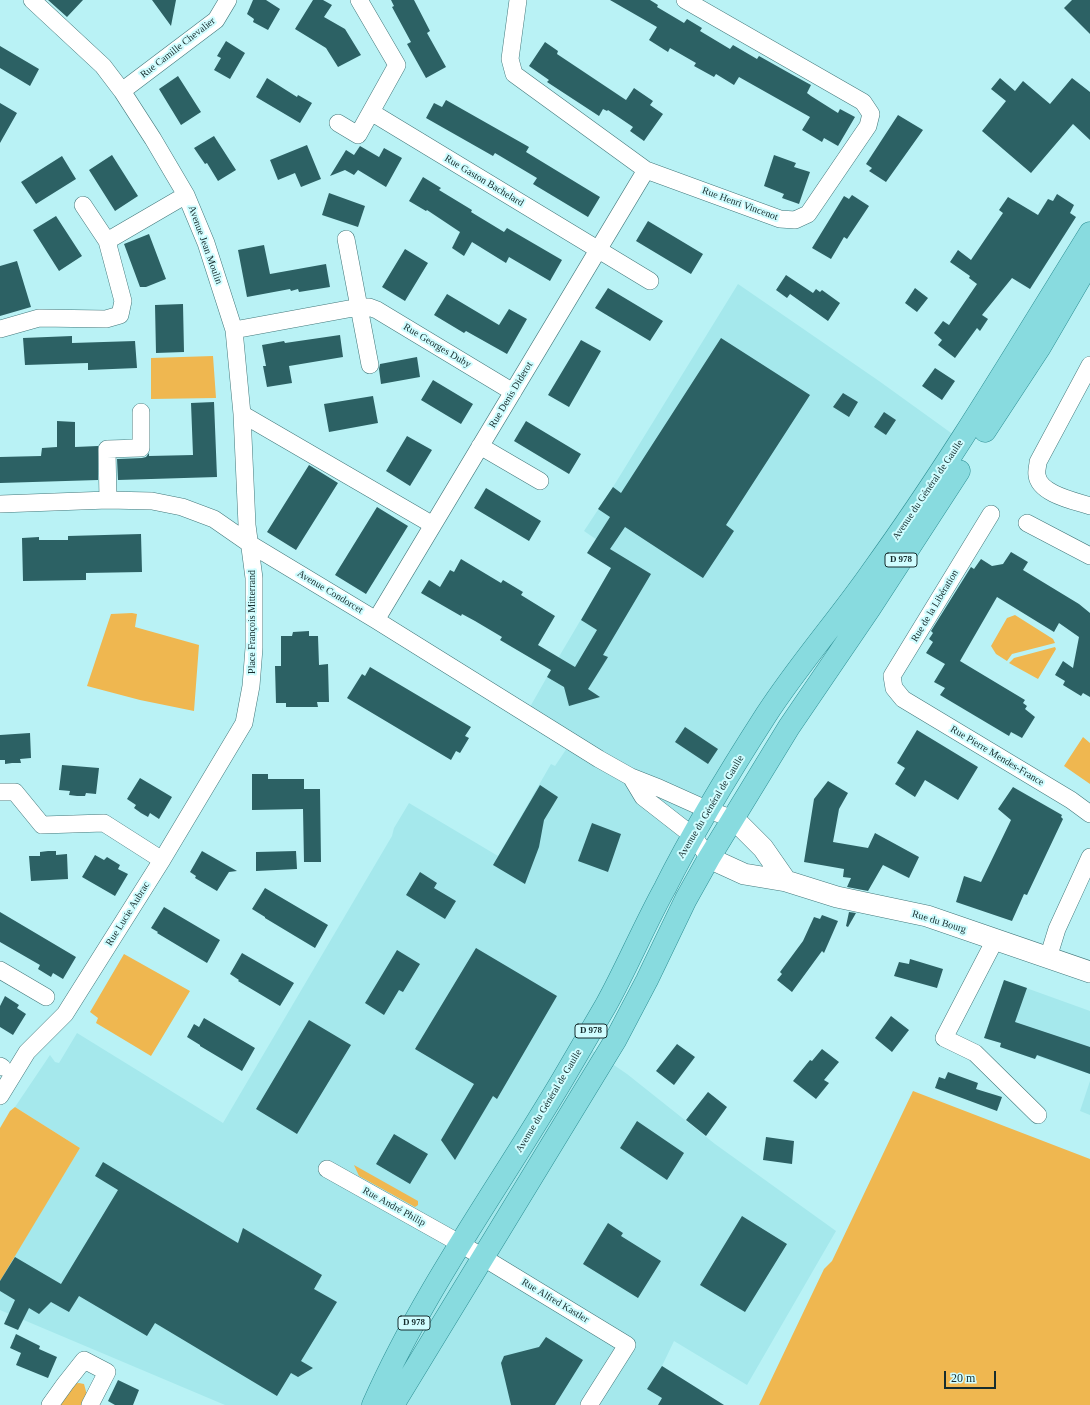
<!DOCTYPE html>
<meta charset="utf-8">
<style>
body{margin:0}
#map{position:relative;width:1090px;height:1405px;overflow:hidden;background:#b9f2f5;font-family:Georgia,serif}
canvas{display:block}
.scale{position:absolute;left:944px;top:1371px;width:52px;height:18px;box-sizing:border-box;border:2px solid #162d2e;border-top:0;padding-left:5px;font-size:12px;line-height:14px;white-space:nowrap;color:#162d2e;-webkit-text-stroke:3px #d0fdff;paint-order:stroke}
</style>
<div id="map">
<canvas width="1090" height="1405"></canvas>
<div class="scale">20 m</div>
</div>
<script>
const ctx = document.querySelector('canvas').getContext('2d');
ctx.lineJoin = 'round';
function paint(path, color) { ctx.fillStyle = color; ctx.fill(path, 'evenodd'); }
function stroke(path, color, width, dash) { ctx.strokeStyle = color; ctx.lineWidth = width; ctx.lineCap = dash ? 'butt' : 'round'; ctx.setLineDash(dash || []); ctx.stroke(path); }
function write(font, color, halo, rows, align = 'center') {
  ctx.font = font + ' Georgia,serif'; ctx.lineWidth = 4; ctx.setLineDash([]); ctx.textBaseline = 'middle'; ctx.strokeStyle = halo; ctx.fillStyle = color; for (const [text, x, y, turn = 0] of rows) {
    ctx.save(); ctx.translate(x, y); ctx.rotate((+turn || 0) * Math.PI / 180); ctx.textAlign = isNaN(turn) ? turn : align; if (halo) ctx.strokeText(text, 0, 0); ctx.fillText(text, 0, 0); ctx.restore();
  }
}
paint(new Path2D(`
 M 738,284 L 879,381 L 965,443 L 812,649 L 583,1044 L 627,1074 L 715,1144 L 836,1231 L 747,1385 L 674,1341 L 662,1366 L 724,1405 L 225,1405 L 0,1310 L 0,1280 L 80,1148 L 15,1107 L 50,1055 L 55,1062 L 59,1063 L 77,1033 L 223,1123 L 392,836 L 394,828 L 409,803 L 498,856 L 551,764 L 555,766 L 571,742 L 526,714 L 547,677 L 619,555 L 584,531 L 613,487 Z
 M 1004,980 L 1090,1011 L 1090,1074 L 1037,1056 L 1035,1059 L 1000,1047 L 1001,1043 L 984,1038 Z
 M 1090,1081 L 1090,1115 L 1080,1111 Z`), '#a5e8ec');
paint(new Path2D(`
 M 213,356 L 216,398 L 151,399 L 151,358 Z
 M 132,613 L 137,614 L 135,627 L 199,645 L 194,711 L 140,700 L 87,686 L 111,614 Z
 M 1015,615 L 1053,639 L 1055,643 L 1012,654 L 1007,661 L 996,654 L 991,646 L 1007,618 Z
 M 1055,647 L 1056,649 L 1038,679 L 1009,663 L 1014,658 Z
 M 1083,737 L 1090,743 L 1090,784 L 1064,766 Z
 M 124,954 L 190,991 L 151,1056 L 96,1023 L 98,1018 L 90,1012 Z
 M 913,1091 L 1090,1159 L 1090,1405 L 759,1405 L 824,1269 L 832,1261 Z
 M 15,1107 L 80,1148 L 0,1281 L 0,1128 L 10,1111 Z
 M 354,1165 L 418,1201 L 418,1205 L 415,1207 L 359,1176 Z
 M 79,1383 L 84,1384 L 87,1395 L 81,1405 L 56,1405 L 71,1384 Z`), '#efb750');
paint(new Path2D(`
 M 48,0 L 83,0 L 67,17 Z
 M 152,0 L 176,0 L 171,26 Z
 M 253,0 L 266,0 L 280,9 L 268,30 L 253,22 L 254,19 L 247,14 Z
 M 313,0 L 323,0 L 332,5 L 324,17 L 345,29 L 361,55 L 338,67 L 326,48 L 295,29 Z
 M 391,0 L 414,0 L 430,31 L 427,33 L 446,67 L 426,78 L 407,44 L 411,42 L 392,7 L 394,6 Z
 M 610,0 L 650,0 L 658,5 L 657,7 L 684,23 L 687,19 L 702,28 L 700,31 L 730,49 L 733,45 L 757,59 L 759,56 L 791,74 L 811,85 L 807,93 L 811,96 L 838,113 L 840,109 L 855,117 L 838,146 L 824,138 L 822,142 L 802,130 L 810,117 L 739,77 L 734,85 L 716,74 L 714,77 L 694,66 L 696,63 L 670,48 L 668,52 L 649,40 L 657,27 Z
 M 1072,0 L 1090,0 L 1090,34 L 1064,8 Z
 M 226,41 L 245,53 L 230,79 L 214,70 L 221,58 L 217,56 Z
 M 545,42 L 558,51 L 557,54 L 626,100 L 634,88 L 653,101 L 650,105 L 663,114 L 644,141 L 630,131 L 633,127 L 608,110 L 607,111 L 603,109 L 599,116 L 547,82 L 549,80 L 529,66 Z
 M 0,46 L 39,69 L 30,86 L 0,68 Z
 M 178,76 L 201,112 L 181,125 L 159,89 Z
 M 267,78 L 297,97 L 298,95 L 312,103 L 300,123 L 256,97 Z
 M 1000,78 L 1015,91 L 1023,81 L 1050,104 L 1072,78 L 1090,92 L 1090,140 L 1073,124 L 1031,173 L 982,131 L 1006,101 L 991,89 Z
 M 446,100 L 529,147 L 526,152 L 600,197 L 588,217 L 533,184 L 537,178 L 495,153 L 493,156 L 426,118 L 434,103 L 442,107 Z
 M 0,103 L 17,113 L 0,143 Z
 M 898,115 L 923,130 L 886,182 L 869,171 L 872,168 L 866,164 Z
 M 214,136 L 236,170 L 218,181 L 207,163 L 205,164 L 194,148 Z
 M 307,145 L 321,179 L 301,187 L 295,173 L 278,180 L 270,160 Z
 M 360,146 L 379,157 L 384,148 L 402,158 L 386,187 L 358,170 L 354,175 L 345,170 L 330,176 L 346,150 L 354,155 Z
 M 112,155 L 138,196 L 115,211 L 89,170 Z
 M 774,155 L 796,163 L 794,167 L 810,172 L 799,204 L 782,198 L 784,194 L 764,186 Z
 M 62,156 L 76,179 L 36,204 L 21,182 Z
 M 423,177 L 441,188 L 439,190 L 472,210 L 471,212 L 504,232 L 507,228 L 562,260 L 550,281 L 509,257 L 506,263 L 472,242 L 464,256 L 452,248 L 460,232 L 427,210 L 426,211 L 409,201 Z
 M 329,193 L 365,206 L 358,227 L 322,215 Z
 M 1057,194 L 1074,205 L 1070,213 L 1076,217 L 1030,289 L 1012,278 L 982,315 L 988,319 L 980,331 L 977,328 L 955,358 L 938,345 L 942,340 L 934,333 L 943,321 L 949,325 L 977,284 L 969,278 L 970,276 L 950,262 L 958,250 L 971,260 L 1003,213 L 999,210 L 1008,197 L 1038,215 L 1048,199 L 1053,201 Z
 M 852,195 L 869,206 L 847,239 L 844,237 L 831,259 L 812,248 L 844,196 L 849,199 Z
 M 56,216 L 82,256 L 59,271 L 33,230 Z
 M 648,221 L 703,254 L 691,274 L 636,241 Z
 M 149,234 L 166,279 L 146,287 L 140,287 L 124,244 Z
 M 264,245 L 270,274 L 326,264 L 330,287 L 299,292 L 298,289 L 291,291 L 290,289 L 247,297 L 238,250 Z
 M 405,249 L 428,263 L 405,301 L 382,287 Z
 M 17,261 L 31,307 L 0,316 L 0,266 Z
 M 786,275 L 813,293 L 816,289 L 820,292 L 822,290 L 840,303 L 828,321 L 790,294 L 787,298 L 776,290 Z
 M 608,288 L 663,321 L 650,341 L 595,308 Z
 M 915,288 L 928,298 L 917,312 L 905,303 Z
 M 447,294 L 499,325 L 509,309 L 527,319 L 507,354 L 466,331 L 464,333 L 434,315 Z
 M 183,304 L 184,352 L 156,353 L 155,305 Z
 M 340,335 L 343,357 L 289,366 L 292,383 L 267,387 L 263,366 L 266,366 L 262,345 L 284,341 L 285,343 Z
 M 72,336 L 72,343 L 135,341 L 137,368 L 88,370 L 88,363 L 25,365 L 23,338 Z
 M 721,338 L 810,395 L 726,525 L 734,531 L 703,578 L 625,527 L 610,549 L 651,574 L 603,655 L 608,657 L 588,689 L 600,697 L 569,706 L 564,687 L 547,677 L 551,670 L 500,640 L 502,637 L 475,621 L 462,614 L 461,616 L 421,593 L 429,580 L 440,587 L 450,570 L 454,572 L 461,559 L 501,583 L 503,580 L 523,592 L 521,595 L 555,616 L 538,645 L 575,667 L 597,630 L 581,620 L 611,568 L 587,553 L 610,517 L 598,509 L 613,487 L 621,493 Z
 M 581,340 L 601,351 L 569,407 L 548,395 Z
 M 417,357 L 420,377 L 381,384 L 379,369 L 380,364 Z
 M 935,368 L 955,381 L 942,400 L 922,386 Z
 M 433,380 L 473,404 L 461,424 L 421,400 Z
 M 843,393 L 858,402 L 849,417 L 833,407 Z
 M 373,396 L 378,423 L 329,432 L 324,404 Z
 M 214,402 L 217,477 L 118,480 L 117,459 L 142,458 L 146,457 L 149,453 L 149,456 L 193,455 L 191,403 Z
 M 884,412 L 896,420 L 886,435 L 874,427 Z
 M 57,421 L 75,422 L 75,447 L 98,446 L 98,480 L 0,483 L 0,457 L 41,456 L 42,448 L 57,447 Z
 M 526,421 L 581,454 L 569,474 L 514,441 Z
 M 407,436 L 432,450 L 410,486 L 386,471 Z
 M 309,465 L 338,483 L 296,550 L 267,532 Z
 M 486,488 L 541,521 L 529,541 L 474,508 Z
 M 377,507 L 408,526 L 366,594 L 335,575 Z
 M 141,534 L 142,572 L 86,573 L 86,580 L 23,581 L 22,538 L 39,537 L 39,540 L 68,540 L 68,536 Z
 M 1011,552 L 1028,562 L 1023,570 L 1079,604 L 1090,613 L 1090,697 L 1083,693 L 1081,696 L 1063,685 L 1065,681 L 1055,675 L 1063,661 L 1073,668 L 1079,637 L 1059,623 L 1054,632 L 997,597 L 960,661 L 1025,700 L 1023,703 L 1027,706 L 1025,709 L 1035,717 L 1022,738 L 1011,732 L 1009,736 L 940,695 L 945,688 L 934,682 L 945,664 L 926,653 L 933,642 L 929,639 L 933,633 L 931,631 L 971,567 L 974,569 L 981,559 L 992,566 L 1003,564 Z
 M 309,631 L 309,636 L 318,636 L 319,665 L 328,664 L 329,702 L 317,702 L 318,707 L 286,707 L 286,703 L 276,703 L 275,666 L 281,666 L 281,636 L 292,636 L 293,632 Z
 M 370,667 L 471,727 L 465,736 L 469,738 L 460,753 L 456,751 L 451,760 L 347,698 L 362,674 L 365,676 Z
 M 685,727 L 718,749 L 708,764 L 675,742 Z
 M 917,730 L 978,767 L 958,800 L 925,780 L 915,797 L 895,784 L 905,768 L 897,763 Z
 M 30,733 L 31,758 L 20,759 L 21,763 L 12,763 L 5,764 L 5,760 L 0,760 L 0,735 Z
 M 62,765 L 99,768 L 96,794 L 86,793 L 85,796 L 77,796 L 69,795 L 70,791 L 59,790 Z
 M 252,774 L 268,774 L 268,779 L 304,779 L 304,789 L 320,789 L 321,862 L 304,862 L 303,809 L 252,810 Z
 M 140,778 L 172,797 L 159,819 L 150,813 L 148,817 L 141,813 L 134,808 L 136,805 L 127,799 Z
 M 828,781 L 848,793 L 839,809 L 833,842 L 868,848 L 875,833 L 919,857 L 909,878 L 883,865 L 868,891 L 847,887 L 851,878 L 843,877 L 844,869 L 804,862 L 814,799 Z
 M 540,785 L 558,797 L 544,820 L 539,847 L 525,884 L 493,865 Z
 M 1013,787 L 1062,815 L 1061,817 L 1063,819 L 1027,895 L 1024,894 L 1012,921 L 956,902 L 964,876 L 981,882 L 1011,820 L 998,809 Z
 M 592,823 L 621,834 L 608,872 L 578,861 Z
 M 48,851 L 56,851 L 56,855 L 67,854 L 68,879 L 31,881 L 29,856 L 40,856 L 40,852 Z
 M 202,851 L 237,871 L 229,872 L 217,891 L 195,878 L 196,876 L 190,872 Z
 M 296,851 L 297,869 L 256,871 L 256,852 Z
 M 95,855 L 104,860 L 107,857 L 120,865 L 118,869 L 128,874 L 115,896 L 82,877 Z
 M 420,872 L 437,883 L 434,888 L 456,901 L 445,919 L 406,895 Z
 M 265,888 L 328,925 L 315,948 L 265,918 L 265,917 L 252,909 Z
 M 164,907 L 220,940 L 207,963 L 157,933 L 158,932 L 151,928 Z
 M 0,912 L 76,957 L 63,979 L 53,973 L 51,977 L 38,969 L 40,965 L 0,942 Z
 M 849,912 L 856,913 L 848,927 L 846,926 Z
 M 822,915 L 838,921 L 824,953 L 822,951 L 792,992 L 777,980 L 782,974 L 780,972 L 803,941 L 814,917 L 820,919 Z
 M 476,948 L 557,996 L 497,1099 L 493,1096 L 455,1160 L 441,1140 L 474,1084 L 415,1049 Z
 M 397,950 L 420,964 L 403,992 L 399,990 L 384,1015 L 365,1003 Z
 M 242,953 L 294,983 L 280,1006 L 238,981 L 239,980 L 230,974 Z
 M 910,959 L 943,969 L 937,988 L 894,976 L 899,962 L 909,964 Z
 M 1004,980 L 1027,988 L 1015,1022 L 1090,1047 L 1090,1074 L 1037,1055 L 1035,1059 L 1000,1047 L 1001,1043 L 984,1038 Z
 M 5,996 L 19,1005 L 17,1008 L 26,1014 L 13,1035 L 0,1027 L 0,1006 Z
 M 891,1016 L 909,1030 L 892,1052 L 875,1038 Z
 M 204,1018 L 255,1048 L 242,1071 L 200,1046 L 200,1045 L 187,1037 L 194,1024 L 199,1027 Z
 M 309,1020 L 351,1045 L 297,1134 L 256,1109 Z
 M 677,1044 L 695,1057 L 674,1085 L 656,1071 Z
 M 822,1049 L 839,1062 L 824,1080 L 829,1083 L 816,1099 L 793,1081 L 810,1060 L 812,1061 Z
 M 948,1072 L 978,1083 L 976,1089 L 1002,1097 L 997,1111 L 935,1088 L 939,1077 L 945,1079 Z
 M 708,1092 L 727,1107 L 706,1136 L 686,1120 Z
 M 637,1121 L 684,1153 L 667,1180 L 620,1148 Z
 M 394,1134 L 428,1154 L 410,1184 L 376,1164 Z
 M 766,1137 L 794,1141 L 792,1164 L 763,1160 Z
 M 103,1162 L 238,1243 L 243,1228 L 322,1275 L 314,1289 L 337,1302 L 301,1361 L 313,1368 L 298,1377 L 291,1373 L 277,1396 L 155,1323 L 147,1336 L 79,1296 L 69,1312 L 51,1302 L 39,1314 L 29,1308 L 18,1330 L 4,1324 L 15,1300 L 0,1291 L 0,1281 L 15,1257 L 61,1284 L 118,1190 L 95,1176 Z
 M 742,1216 L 787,1244 L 745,1312 L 700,1285 Z
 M 608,1223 L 623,1233 L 621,1236 L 661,1261 L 638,1298 L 583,1264 Z
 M 16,1334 L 40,1346 L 39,1349 L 57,1357 L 48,1378 L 16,1365 L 21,1353 L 10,1348 Z
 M 546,1337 L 583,1360 L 555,1405 L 511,1405 L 501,1363 L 504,1356 L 539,1347 Z
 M 662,1366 L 724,1405 L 658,1405 L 662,1398 L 647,1389 Z
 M 118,1380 L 139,1390 L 133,1405 L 115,1405 L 108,1401 Z`), '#2c6164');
const minor = new Path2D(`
 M 518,0 L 510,59 L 514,74 L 646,170 L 780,219 L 795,220 L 808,214 L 868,126 L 871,114 L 863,102 L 685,0
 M 122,91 L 216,20 L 228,0
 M 371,112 L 650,281
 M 338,123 L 358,135 L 397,65 L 359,0
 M 346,239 L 370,365
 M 107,241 L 186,195
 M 0,329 L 39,318 L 106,319 L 120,315 L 123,301 L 107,241 L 83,205
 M 234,330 L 359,307 L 369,307 L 377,310 L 513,392
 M 1090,365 L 1038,462 C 1038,466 1036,471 1037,475 C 1039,494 1075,501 1090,506
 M 242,414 L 433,525
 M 480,446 L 540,481
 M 108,500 L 107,449 L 141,448 L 141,412
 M 0,504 L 108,500 L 152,501 L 182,507 L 214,519 L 250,544 L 376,620 L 599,759 L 631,777 L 659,788 L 708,810 L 734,819
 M 991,514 L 892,676 L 894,688 L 903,699 L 1071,800 L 1090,814
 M 1027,523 L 1090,556
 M 376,620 L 646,170
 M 631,777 L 643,797 L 693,836 L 709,858
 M 0,792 L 15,792 L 42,825 L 104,823 L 162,860
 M 995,940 L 944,1038 L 975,1053 L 1038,1115
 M 1048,958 L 1057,929 L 1090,857
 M 0,970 L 46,997
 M 0,1066 L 2,1067
 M 0,1096 L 27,1052 L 65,1014 L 162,860 L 244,723 L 251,686 L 254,648 L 254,578 L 247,525 L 242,414 L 234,330 L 206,243 L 186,195 L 153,139 L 122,91 L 103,66 L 32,0
 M 327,1169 L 461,1244 L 627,1345 L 589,1405
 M 50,1405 L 65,1384 L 84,1360 L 107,1372 L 90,1405`);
const tertiary = new Path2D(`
 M 734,819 L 763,848 L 786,881
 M 709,858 L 744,874 L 786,881 L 837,897 L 927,916 L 1090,972`);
const primary = new Path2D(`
 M 985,431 L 1040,347 L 1089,263
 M 373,1405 C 424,1289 500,1186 564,1077 C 578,1053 592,1029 606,1005 C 627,967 644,926 665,888 C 695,828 730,771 766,715 C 799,664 839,619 873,570 C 951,462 1019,347 1090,233
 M 393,1405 L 616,1039 L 647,980 L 686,899 L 709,858 L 789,727 L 870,608 L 959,471`);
stroke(minor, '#43787b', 18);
stroke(tertiary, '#43787b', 22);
stroke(primary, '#2c8e93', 23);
stroke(minor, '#fff', 17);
stroke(tertiary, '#fff', 21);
stroke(primary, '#88dbdf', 22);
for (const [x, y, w] of [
 [901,560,32],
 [591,1031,32],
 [414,1323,32]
]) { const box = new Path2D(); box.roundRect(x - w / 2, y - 7, w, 14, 3); ctx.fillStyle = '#d0fdff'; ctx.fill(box); stroke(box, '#162d2e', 1); }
write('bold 9px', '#162d2e', null, [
 ["D 978",901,560],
 ["D 978",591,1031],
 ["D 978",414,1323]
]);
write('10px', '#162d2e', '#d0fdff', [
 ["Rue Camille Chevalier",178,48,-38],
 ["Rue Gaston Bachelard",484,181,31],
 ["Rue Henri Vincenot",740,204,20],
 ["Avenue Jean Moulin",205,245,70],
 ["Rue Georges Duby",437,346,31],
 ["Rue Denis Diderot",511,395,-59],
 ["Avenue du Général de Gaulle",928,490,-56],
 ["Avenue Condorcet",330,592,31],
 ["Rue de la Libération",935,606,-59],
 ["Place François Mitterrand",252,622,-90],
 ["Rue Pierre Mendes-France",997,756,31],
 ["Avenue du Général de Gaulle",711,807,-59],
 ["Rue Lucie Aubrac",128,914,-58],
 ["Rue du Bourg",939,922,17],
 ["Avenue du Général de Gaulle",549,1101,-59],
 ["Rue André Philip",394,1207,29],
 ["Rue Alfred Kastler",555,1301,31]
]);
</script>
